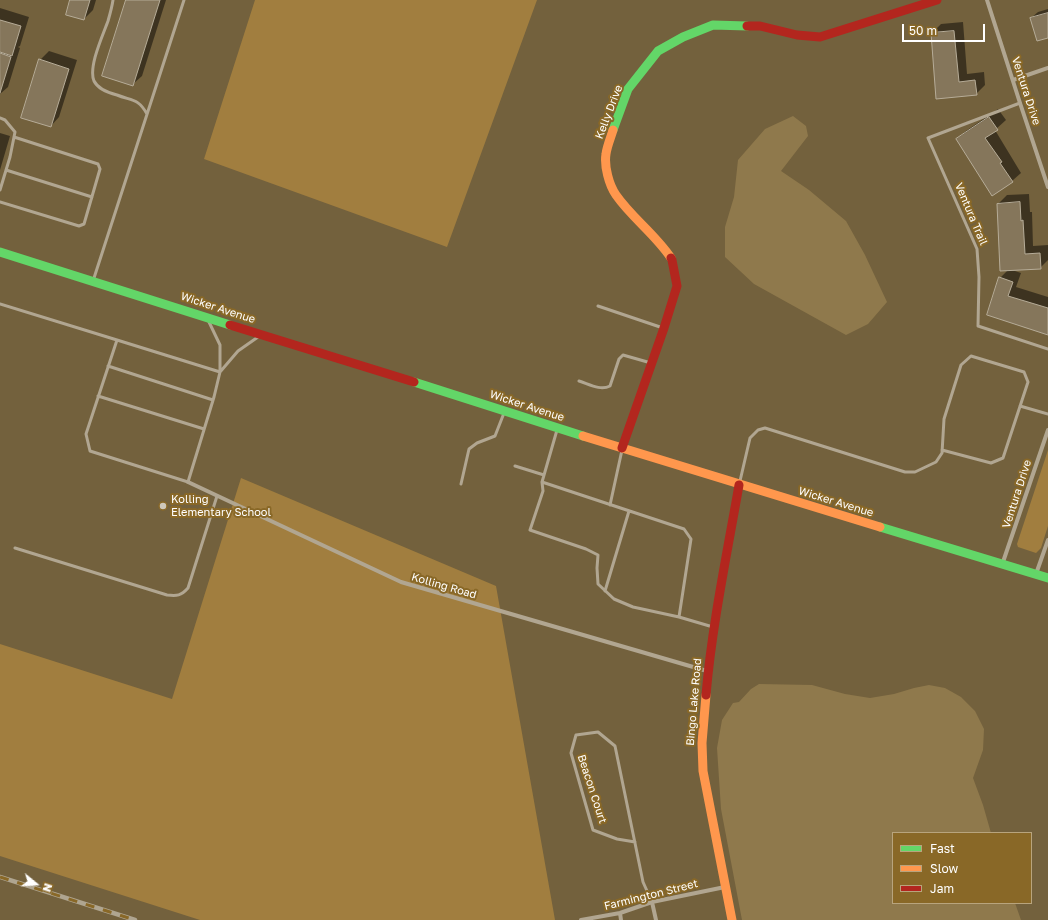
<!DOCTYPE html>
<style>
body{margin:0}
#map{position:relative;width:1048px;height:920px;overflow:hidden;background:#73613d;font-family:"Golos Text",sans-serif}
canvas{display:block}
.legend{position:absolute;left:892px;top:832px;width:140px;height:72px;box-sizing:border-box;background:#896827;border:1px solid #b8a47d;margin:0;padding:5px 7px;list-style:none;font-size:12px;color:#fff}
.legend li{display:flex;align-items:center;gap:8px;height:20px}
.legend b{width:20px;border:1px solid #b8a47d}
.north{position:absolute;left:16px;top:864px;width:40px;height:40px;-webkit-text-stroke:3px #896827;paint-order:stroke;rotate:108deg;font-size:11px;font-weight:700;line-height:16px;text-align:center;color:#fff}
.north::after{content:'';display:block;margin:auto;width:14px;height:18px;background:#fff;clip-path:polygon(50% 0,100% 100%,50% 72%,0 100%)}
.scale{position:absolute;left:902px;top:24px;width:83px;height:18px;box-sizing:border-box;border:2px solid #fff;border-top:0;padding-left:5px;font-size:12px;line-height:14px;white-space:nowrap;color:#fff;-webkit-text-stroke:3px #896827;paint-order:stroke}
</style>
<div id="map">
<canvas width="1048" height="920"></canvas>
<ul class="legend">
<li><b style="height:5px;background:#63d668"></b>Fast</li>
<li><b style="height:5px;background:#ff974d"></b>Slow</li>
<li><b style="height:5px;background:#b3261e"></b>Jam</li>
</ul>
<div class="north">N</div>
<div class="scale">50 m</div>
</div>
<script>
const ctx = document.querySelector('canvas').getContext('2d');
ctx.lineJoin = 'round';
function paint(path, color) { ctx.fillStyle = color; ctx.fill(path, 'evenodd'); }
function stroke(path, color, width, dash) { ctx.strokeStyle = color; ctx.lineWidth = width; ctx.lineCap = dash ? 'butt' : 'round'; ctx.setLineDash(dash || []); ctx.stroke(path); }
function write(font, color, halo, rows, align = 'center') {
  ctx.font = font + ' "Golos Text",sans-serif'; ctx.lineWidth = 4; ctx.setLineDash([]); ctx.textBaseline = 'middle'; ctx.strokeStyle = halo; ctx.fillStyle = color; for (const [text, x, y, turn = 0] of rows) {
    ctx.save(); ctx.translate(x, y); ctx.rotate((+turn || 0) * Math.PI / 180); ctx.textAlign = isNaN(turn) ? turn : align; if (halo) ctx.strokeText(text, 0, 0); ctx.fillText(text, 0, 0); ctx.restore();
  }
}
paint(new Path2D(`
 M 255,0 L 537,0 L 447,247 L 204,159 Z
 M 1048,450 L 1048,526 L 1041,548 L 1036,553 L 1018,547 L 1017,544 Z
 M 241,478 L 496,586 L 555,920 L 200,920 L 0,856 L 0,644 L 172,699 Z`), '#a17e3f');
paint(new Path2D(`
 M 793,116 L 806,126 L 808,136 L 781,171 L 809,190 L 846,221 L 865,255 L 887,302 L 868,324 L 846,335 L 754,284 L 725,257 L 725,227 L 734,197 L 738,160 L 765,129 Z
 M 759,684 L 812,685 L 845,694 L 870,698 L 894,694 L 914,688 L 929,685 L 945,688 L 961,697 L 975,711 L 984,729 L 983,750 L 973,778 L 983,805 L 991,833 L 893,833 L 893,903 L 1015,903 L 1021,920 L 742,920 L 721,809 L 717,748 L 722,720 L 733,703 L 739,702 L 751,689 Z`), '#8f794c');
paint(new Path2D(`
 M 71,0 L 96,0 L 93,10 L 84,19 Z
 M 127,0 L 166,0 L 142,76 L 133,84 Z
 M 0,8 L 29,17 L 20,46 L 18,47 L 20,48 L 8,87 L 0,94 Z
 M 1048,9 L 1048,37 L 1031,18 L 1038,12 Z
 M 963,22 L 967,74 L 984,72 L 985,85 L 976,94 L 937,98 L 932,33 L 941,24 Z
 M 49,51 L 77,60 L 59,117 L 51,126 L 40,60 Z
 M 998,109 L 1006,120 L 995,130 L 1021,173 L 1012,181 L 957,139 L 966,131 Z
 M 0,133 L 10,136 L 0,170 Z
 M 1029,194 L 1030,212 L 1032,212 L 1033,246 L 1048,245 L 1048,260 L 1040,268 L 1001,269 L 998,204 L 1007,195 Z
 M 1009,269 L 1021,273 L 1016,287 L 1048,297 L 1048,334 L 988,314 L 1000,278 Z`), '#0007');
const building = new Path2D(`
 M 70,0 L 90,0 L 84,20 L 66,15 Z
 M 126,0 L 160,0 L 133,86 L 102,76 Z
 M 1048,13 L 1048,38 L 1037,41 L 1030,18 Z
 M 0,20 L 21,26 L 12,56 L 0,52 Z
 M 954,31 L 959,82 L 975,80 L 977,95 L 936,99 L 931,33 Z
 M 0,53 L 11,57 L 0,93 Z
 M 39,59 L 69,69 L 51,127 L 21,118 Z
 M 989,117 L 998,130 L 985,138 L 1002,162 L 1000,163 L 1013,182 L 992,196 L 956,139 Z
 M 1020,202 L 1021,221 L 1023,220 L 1025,254 L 1040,253 L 1041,269 L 1000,271 L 997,204 Z
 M 999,277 L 1013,282 L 1008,296 L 1048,308 L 1048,335 L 987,315 Z`);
paint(building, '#85765b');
stroke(building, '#b6ac98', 1);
stroke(new Path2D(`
 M 113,0 C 112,7 110,14 108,21 C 103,35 88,67 94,81 C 98,89 109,93 117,95 C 132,101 138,98 147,114
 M 1020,103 L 928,138 L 977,249 L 979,277 L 978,326 L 1048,349
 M 0,118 L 5,120 L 15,132 L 10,157 L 0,190
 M 6,170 L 92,197
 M 0,202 L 79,226 L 84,224 L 100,169 L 98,164 L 14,137
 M 94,278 L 184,0
 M 0,304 L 117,340
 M 598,306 L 663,328
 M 209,322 L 220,345 L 220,372 L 214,397 L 188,482 L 90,451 L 86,434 L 117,340 L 220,372
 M 108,366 L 213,400
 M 220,372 L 238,351 L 258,337
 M 579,381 C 589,384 600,391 610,386 L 619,359 L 623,355 L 651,363
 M 98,396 L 204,429
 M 1020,406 L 1048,414
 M 557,430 L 542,482 L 684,529 L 691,539 L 679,617 L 713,627
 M 515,466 L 544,475
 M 740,481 L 750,438 L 758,430 L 765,428 L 905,472 L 915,472 L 936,462 L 942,453 L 944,419 L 961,365 L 971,356 L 1024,372 L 1028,382 L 1003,458 L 991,463 L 942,450
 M 542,482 L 543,491 L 530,530 L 586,549 L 598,555 L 597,568 L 598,584 L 614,599 L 633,607 L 679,617
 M 461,484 L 469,449 L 477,443 L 495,436 L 504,413
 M 610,505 L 622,450
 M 15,548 L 167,595 C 177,596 181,596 188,588 L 217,496
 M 605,591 L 629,511
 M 635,842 L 617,839 L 593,830 L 571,753 L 576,735 L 598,732 L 615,746 L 643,882 L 652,902`), '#b1a691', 3);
stroke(new Path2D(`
 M 987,0 L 1020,103 L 1048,187
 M 1013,80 L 1048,68
 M 188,482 L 401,582 L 707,671
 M 1003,562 L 1048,430
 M 1036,574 L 1048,540
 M 652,902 L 656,920
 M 620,913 L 621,920
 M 581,920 L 620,913 L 652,902 L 725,887`), '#b1a691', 4);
stroke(new Path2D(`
 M 613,130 L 628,89 L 658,51 L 683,37 L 713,25 L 747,26
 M 0,252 L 230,325
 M 414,382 L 583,436
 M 880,527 L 1048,578`), '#63d668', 9);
stroke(new Path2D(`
 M 613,130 C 611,137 607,146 606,154 C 604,166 609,185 616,195 C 632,218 655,234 671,258
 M 583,436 L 880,527
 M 706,695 L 702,743 L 703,771 L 732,920`), '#ff974d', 9);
stroke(new Path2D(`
 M 747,26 L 760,26 L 797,35 L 820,37 L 937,0
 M 230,325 L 414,382
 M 622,448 L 664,328 L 677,286 L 672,260 L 671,258
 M 706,695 C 712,625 727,554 739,485`), '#b3261e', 9);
const rail = new Path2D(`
 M 0,877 L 135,920`);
stroke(rail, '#afa590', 4.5);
stroke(rail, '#896827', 3, [9]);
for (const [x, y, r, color] of [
 [163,506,4,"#cec8bb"]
]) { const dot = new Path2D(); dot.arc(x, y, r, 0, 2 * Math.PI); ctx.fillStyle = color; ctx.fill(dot); stroke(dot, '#896827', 1.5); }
write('11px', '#fff', '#896827', [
 ["Ventura Drive",1026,91,72],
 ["Kelly Drive",609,112,-69],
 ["Ventura Trail",971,214,67],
 ["Wicker Avenue",218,308,18],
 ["Wicker Avenue",527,406,18],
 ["Ventura Drive",1017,494,-72],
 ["Wicker Avenue",836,502,17],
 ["Kolling Road",444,586,16],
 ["Bingo Lake Road",694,702,-85],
 ["Beacon Court",592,789,72],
 ["Farmington Street",651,895,-14]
]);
write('11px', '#fff', '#896827', [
 ["Kolling",171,500],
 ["Elementary School",171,513]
], 'left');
</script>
